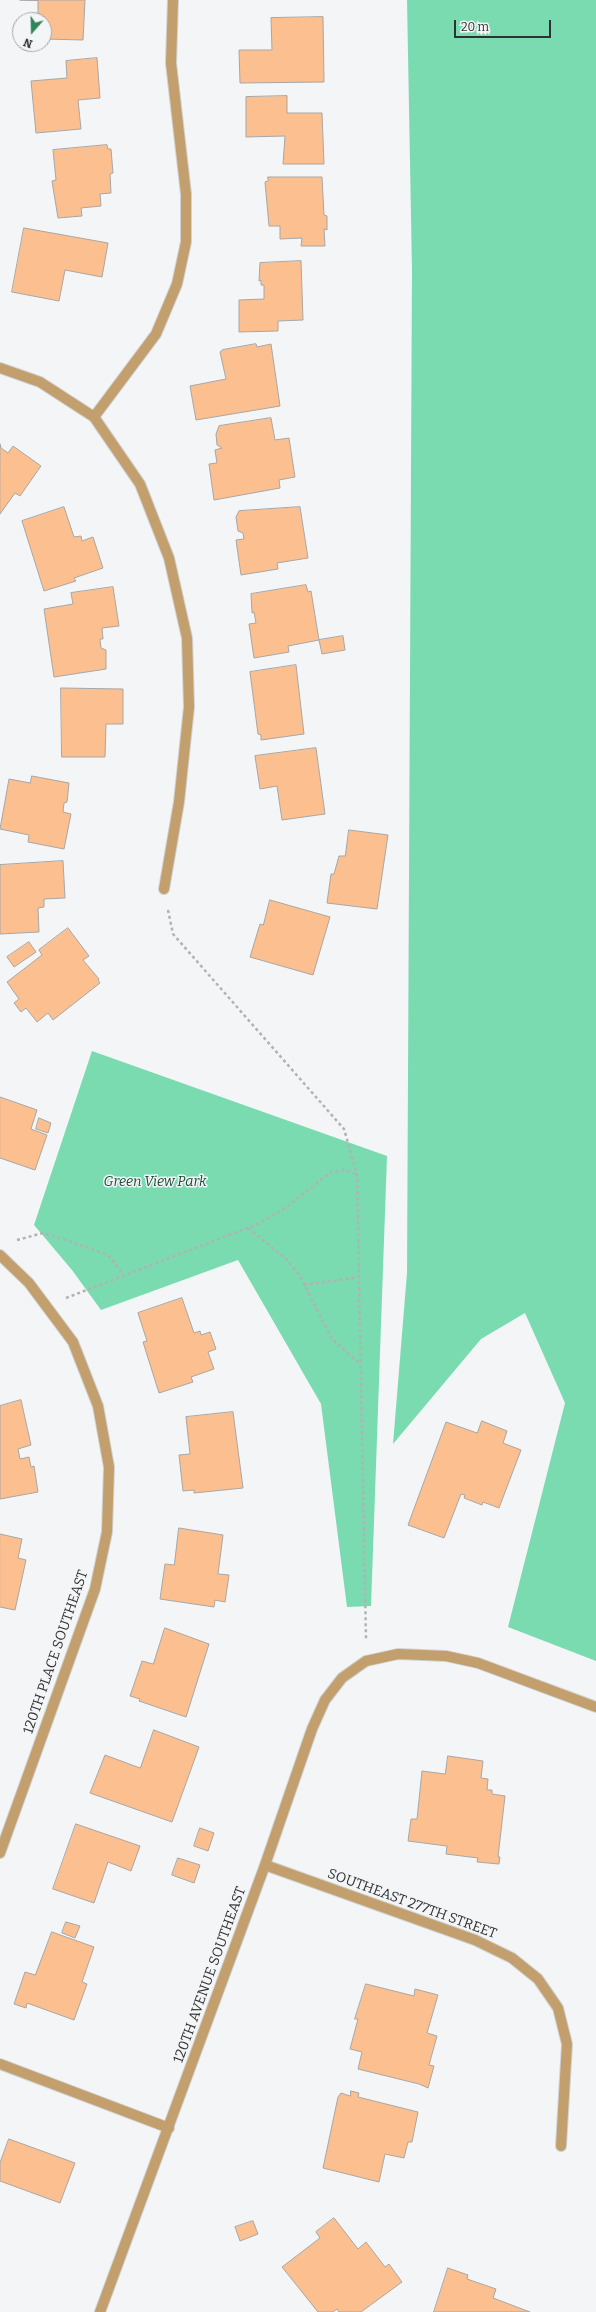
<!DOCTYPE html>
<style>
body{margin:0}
#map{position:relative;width:596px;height:2312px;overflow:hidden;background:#f3f5f6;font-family:Bitter,serif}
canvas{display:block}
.north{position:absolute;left:12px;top:12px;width:40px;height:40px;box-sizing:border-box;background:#f3f5f6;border:1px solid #a5a7a8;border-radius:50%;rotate:200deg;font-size:11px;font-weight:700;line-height:16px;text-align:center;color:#303132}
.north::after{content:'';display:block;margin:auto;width:14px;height:18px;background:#318557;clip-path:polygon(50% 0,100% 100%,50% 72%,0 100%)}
.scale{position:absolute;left:454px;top:20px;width:97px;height:18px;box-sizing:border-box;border:2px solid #303132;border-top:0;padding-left:5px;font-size:12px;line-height:14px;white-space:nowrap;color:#303132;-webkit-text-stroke:3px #f3f5f6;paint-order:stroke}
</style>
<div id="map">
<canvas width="596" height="2312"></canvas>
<div class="north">N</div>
<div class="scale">20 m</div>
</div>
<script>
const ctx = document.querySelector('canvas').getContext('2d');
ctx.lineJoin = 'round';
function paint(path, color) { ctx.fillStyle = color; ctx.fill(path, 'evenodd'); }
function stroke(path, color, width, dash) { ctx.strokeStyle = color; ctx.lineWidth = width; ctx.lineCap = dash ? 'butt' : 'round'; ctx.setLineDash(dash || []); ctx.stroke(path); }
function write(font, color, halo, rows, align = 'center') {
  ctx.font = font + ' Bitter,serif'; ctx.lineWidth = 3; ctx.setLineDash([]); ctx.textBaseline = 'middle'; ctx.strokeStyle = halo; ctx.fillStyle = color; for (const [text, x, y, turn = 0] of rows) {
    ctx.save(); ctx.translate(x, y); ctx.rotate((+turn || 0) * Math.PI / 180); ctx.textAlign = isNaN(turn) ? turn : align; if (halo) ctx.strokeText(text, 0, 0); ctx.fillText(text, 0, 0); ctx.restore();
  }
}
paint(new Path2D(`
 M 407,0 L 596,0 L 596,1661 L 508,1627 L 565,1403 L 525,1313 L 481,1339 L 393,1444 L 407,1273 L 412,270 Z
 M 92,1051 L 387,1156 L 371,1606 L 347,1607 L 321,1404 L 238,1260 L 101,1310 L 72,1270 L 34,1225 Z`), '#7adbb1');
const building = new Path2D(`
 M 20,0 L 85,0 L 83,40 L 44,39 L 44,20 L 38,20 L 38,1 Z
 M 323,17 L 324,82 L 240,83 L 239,50 L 272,50 L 271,18 Z
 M 97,58 L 100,98 L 78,100 L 81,129 L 36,133 L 31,81 L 67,78 L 66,61 Z
 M 287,96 L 287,113 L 322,113 L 324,164 L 283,164 L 285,136 L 246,137 L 246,97 Z
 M 107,145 L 108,149 L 111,149 L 113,173 L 110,174 L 111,193 L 100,194 L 101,206 L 81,208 L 82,216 L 58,218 L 52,181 L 56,180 L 53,150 Z
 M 268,177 L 322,177 L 324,215 L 327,216 L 327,230 L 324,229 L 325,246 L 301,246 L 302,238 L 280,239 L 280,226 L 269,226 L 265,182 L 268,181 Z
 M 24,228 L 108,243 L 102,277 L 65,270 L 59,301 L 12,292 Z
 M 301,261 L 303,320 L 278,321 L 278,331 L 239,332 L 239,300 L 264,299 L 264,285 L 261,285 L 261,280 L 259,281 L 260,263 Z
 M 256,344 L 257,347 L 271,344 L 280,406 L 196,420 L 190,386 L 226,379 L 220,352 L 222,350 Z
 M 271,418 L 275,440 L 289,438 L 295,477 L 279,480 L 280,488 L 214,500 L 209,464 L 217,463 L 215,450 L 222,448 L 217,445 L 216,434 L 219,426 Z
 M 0,444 L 1,448 L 8,453 L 13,446 L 41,466 L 20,496 L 15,493 L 0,514 Z
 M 64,507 L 74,537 L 81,536 L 82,541 L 93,537 L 103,568 L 74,578 L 76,581 L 44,591 L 22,521 Z
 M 300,507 L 308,558 L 277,563 L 278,569 L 241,575 L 236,540 L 244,539 L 243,533 L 238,531 L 236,517 L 239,511 Z
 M 306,585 L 308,592 L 311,591 L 319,640 L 288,646 L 289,652 L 254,658 L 249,624 L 256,623 L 254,612 L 252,613 L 251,594 Z
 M 113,587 L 119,626 L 102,628 L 103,639 L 100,639 L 101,648 L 106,650 L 106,669 L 54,677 L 44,609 L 73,604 L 71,593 Z
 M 343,636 L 345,650 L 322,654 L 319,640 Z
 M 296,665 L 304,734 L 261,740 L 261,735 L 258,734 L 250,672 Z
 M 61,688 L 123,689 L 123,724 L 106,724 L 105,757 L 62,757 Z
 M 316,748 L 325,814 L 282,820 L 277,786 L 260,789 L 255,756 Z
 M 32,776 L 69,783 L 67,802 L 64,803 L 63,812 L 71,814 L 64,849 L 28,842 L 29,835 L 0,829 L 9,779 L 30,783 Z
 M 349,830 L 388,835 L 377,909 L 327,903 L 331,874 L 334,874 L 339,856 L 345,856 Z
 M 63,861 L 65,898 L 44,899 L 44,907 L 38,908 L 39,932 L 0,934 L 0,865 Z
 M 270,900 L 330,917 L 313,975 L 250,957 L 260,924 L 263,925 Z
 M 68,928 L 89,956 L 83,960 L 99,979 L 98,980 L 100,983 L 53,1020 L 48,1013 L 37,1022 L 26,1008 L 21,1012 L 14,1003 L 19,999 L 7,982 L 42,955 L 39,950 Z
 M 29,942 L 36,952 L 14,967 L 7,957 Z
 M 0,1097 L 37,1110 L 31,1129 L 47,1135 L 35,1170 L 0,1158 Z
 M 39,1118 L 51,1123 L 48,1133 L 36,1129 Z
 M 182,1298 L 194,1333 L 200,1331 L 201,1335 L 210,1332 L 216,1349 L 208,1352 L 214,1369 L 191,1377 L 193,1382 L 159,1393 L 143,1342 L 147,1341 L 138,1313 Z
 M 21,1400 L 31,1445 L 18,1449 L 20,1459 L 29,1457 L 31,1467 L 34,1466 L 38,1492 L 0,1499 L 0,1406 Z
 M 233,1412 L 243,1488 L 194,1493 L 194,1490 L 183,1491 L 179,1455 L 190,1454 L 186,1417 Z
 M 482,1421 L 507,1431 L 503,1443 L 521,1450 L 499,1508 L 483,1502 L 482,1505 L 464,1498 L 465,1495 L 461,1494 L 444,1538 L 408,1525 L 446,1422 L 477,1433 Z
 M 179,1528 L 223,1535 L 218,1574 L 229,1575 L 225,1602 L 215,1600 L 214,1607 L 160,1599 L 165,1564 L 174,1565 Z
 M 0,1534 L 22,1539 L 18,1558 L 26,1560 L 15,1610 L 0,1607 Z
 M 165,1628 L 209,1644 L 186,1717 L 139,1701 L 140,1699 L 130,1696 L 142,1661 L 153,1664 Z
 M 154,1730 L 199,1747 L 172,1822 L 90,1793 L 105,1755 L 140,1768 Z
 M 448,1756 L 483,1761 L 481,1778 L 488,1779 L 487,1790 L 492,1790 L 492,1794 L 505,1796 L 498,1857 L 500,1857 L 499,1864 L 477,1862 L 478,1858 L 446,1854 L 447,1846 L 408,1841 L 411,1819 L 417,1819 L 422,1771 L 445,1774 Z
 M 76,1824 L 140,1846 L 131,1871 L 108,1862 L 94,1903 L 53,1889 Z
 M 200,1828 L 214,1833 L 208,1851 L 194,1846 Z
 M 178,1858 L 200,1865 L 194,1883 L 172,1875 Z
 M 66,1922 L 80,1926 L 75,1938 L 62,1933 Z
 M 52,1932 L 94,1947 L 82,1982 L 87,1984 L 74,2020 L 27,2003 L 26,2008 L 14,2004 L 25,1972 L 35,1975 Z
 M 366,1984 L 414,1996 L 415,1989 L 438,1995 L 427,2033 L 437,2036 L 429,2065 L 434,2066 L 428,2088 L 419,2084 L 358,2069 L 362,2052 L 350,2049 L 358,2019 L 355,2019 Z
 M 351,2091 L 359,2093 L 358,2097 L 418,2112 L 412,2142 L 408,2142 L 404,2158 L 385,2154 L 379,2182 L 323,2168 L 338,2097 L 341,2093 L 350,2096 Z
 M 9,2139 L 75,2163 L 60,2203 L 0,2181 L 0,2163 Z
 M 334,2218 L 358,2249 L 366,2242 L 385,2267 L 389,2264 L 402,2282 L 361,2312 L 339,2312 L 337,2309 L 333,2312 L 318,2312 L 282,2267 L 320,2238 L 316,2232 Z
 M 253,2221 L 258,2234 L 240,2241 L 235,2227 Z
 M 448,2268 L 468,2275 L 467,2279 L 496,2289 L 493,2298 L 530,2312 L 434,2312 Z`);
paint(building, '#fcbf8f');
stroke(building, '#a8a6a5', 1);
const minor = new Path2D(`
 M 0,368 L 40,382 L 94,417 L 140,484 L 169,558 L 187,638 L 189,707 L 179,802 L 164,889
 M 94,417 L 156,334 L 177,284 L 186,242 L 186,194 L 171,63 L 173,0
 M 0,1255 L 29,1283 L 73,1342 L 98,1406 L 109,1467 L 107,1532 L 95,1589 L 0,1853
 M 265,1865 L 475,1940 L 512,1958 L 538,1979 L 558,2008 L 567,2044 L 561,2146
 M 0,2064 L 169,2128
 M 100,2312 L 265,1865 L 312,1729 L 325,1700 L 342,1678 L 366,1661 L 398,1654 L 446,1656 L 478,1663 L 596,1707`);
stroke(minor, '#d0d2d3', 12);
stroke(new Path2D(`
 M 168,910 L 173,934 L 344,1129 L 357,1174 L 366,1639
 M 248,1228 L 286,1259 L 300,1276 L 332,1339 L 360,1364
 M 17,1240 L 43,1233 L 63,1239 L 108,1255 L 123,1274
 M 304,1285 L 359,1277
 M 66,1298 L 260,1223 L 285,1208 L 331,1172 L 344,1170 L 356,1174`), '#b1b2b3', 2.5, [3, 3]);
stroke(minor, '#c29f6c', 10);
write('italic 14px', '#1c4937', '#f3f5f6', [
 ["Green View Park",155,1182]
]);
write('14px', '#303132', '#f3f5f6', [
 ["120TH PLACE SOUTHEAST",56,1652,-71],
 ["SOUTHEAST 277TH STREET",412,1904,20],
 ["120TH AVENUE SOUTHEAST",210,1975,-70]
]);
</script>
